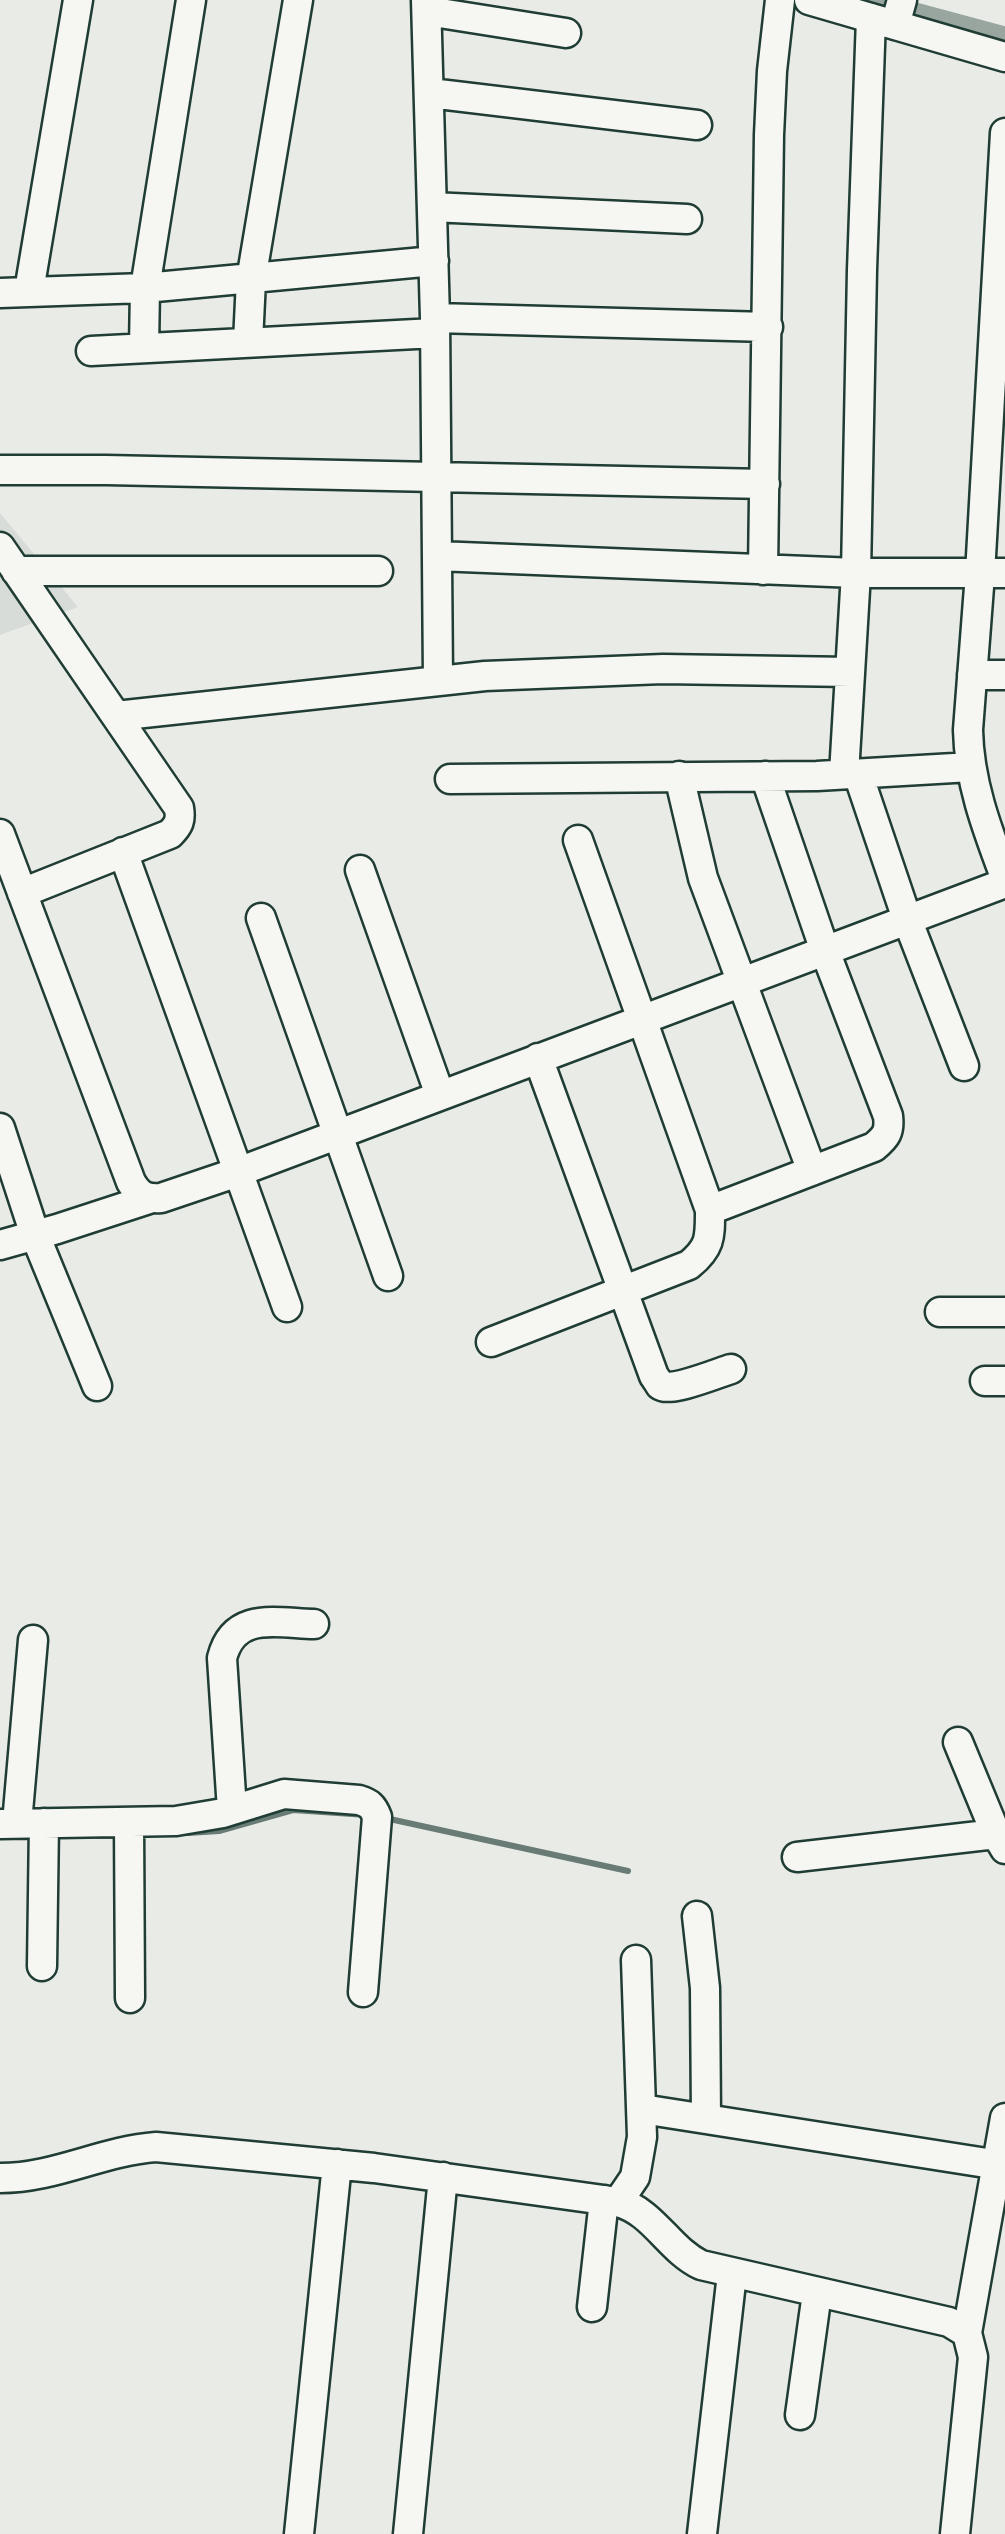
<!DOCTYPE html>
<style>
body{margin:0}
canvas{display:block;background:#e9ebe7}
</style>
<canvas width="1005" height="2534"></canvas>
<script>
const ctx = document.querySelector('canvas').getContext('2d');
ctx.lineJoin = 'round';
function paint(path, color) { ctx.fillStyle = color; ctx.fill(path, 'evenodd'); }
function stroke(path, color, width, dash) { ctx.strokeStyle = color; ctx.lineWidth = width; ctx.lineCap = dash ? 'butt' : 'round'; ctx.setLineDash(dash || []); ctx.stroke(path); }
paint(new Path2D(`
 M 0,513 L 78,607 L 0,635 Z`), '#d8dcd8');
stroke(new Path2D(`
 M 385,1818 L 628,1871
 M 188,1833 L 219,1831 L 293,1810 L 367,1815
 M 98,1836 L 123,1836`), '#687c75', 6);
stroke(new Path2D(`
 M 867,0 L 1005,37`), '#99a6a0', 21);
const minor = new Path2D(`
 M 426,0 L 435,318 L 438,680
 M 809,0 L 1005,57
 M 427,11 L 566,33
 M 895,25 L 902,0
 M 430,93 L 697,125
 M 1005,133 L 980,574 L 968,730 C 969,782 987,829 1005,877
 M 432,207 L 687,219
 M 29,291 L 78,0
 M 0,293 L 145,288 L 434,261
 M 435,318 L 768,327
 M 248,342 L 251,280 L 298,0
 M 144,348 L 145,288 L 191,0
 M 91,351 L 435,333
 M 0,470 L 106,470 L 765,484
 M 0,547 L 179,808 C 181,820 179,825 170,834 L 22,893
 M 437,556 L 856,573 L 1005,573
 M 763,570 L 769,135 L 772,71 L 780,0
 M 16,571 L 378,571
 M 972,675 L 1005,675
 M 116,716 L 485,676 L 663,669 L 850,672
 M 844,774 L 856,573 L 862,270 L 871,18
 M 858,774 L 907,919 L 964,1066
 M 679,776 L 703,878 L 812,1171
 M 450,779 L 817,776 L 971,767
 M 0,834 L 131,1182 C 139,1196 146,1199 161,1198 L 238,1172 L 1005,883
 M 123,852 L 287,1307
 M 360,870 L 440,1095
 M 261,918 L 388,1276
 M 538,1058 L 654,1376 C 655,1377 660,1385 660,1385 C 670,1393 718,1373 731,1369
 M 0,1128 L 35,1235 L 97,1386
 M 710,1210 L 874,1147 C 886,1137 890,1132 888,1116 L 825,951 L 765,776
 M 0,1245 L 57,1229 L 149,1199
 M 940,1312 L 1005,1312
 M 491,1342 L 689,1265 C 711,1247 710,1237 710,1210 L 578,840
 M 985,1381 L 1005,1381
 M 958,1742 L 996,1834 L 1005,1849
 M 232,1810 L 222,1658 C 234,1611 276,1623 314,1624
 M 129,1822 L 130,1998
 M 17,1823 L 33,1640
 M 0,1824 L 176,1821 L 223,1813 L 284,1794 L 359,1800 C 369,1803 373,1806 377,1817 L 363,1992
 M 797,1857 L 996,1834
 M 697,1916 L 705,1988 L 706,2119
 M 42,1966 L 44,1823
 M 642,2109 L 1005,2166
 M 0,2178 C 56,2178 101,2151 156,2147 L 374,2168 L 618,2202 C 654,2212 668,2249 701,2265 L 949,2322 L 967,2333 L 973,2357 L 955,2534
 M 618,2202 L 635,2177 L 642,2137 L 636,1960
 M 592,2307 L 604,2200
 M 967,2333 L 1005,2118
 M 800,2415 L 817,2293
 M 299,2534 L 337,2164
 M 408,2534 L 443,2177
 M 702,2534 L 732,2274`);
stroke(minor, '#1f3d34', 33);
stroke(minor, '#f6f6f2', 28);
</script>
